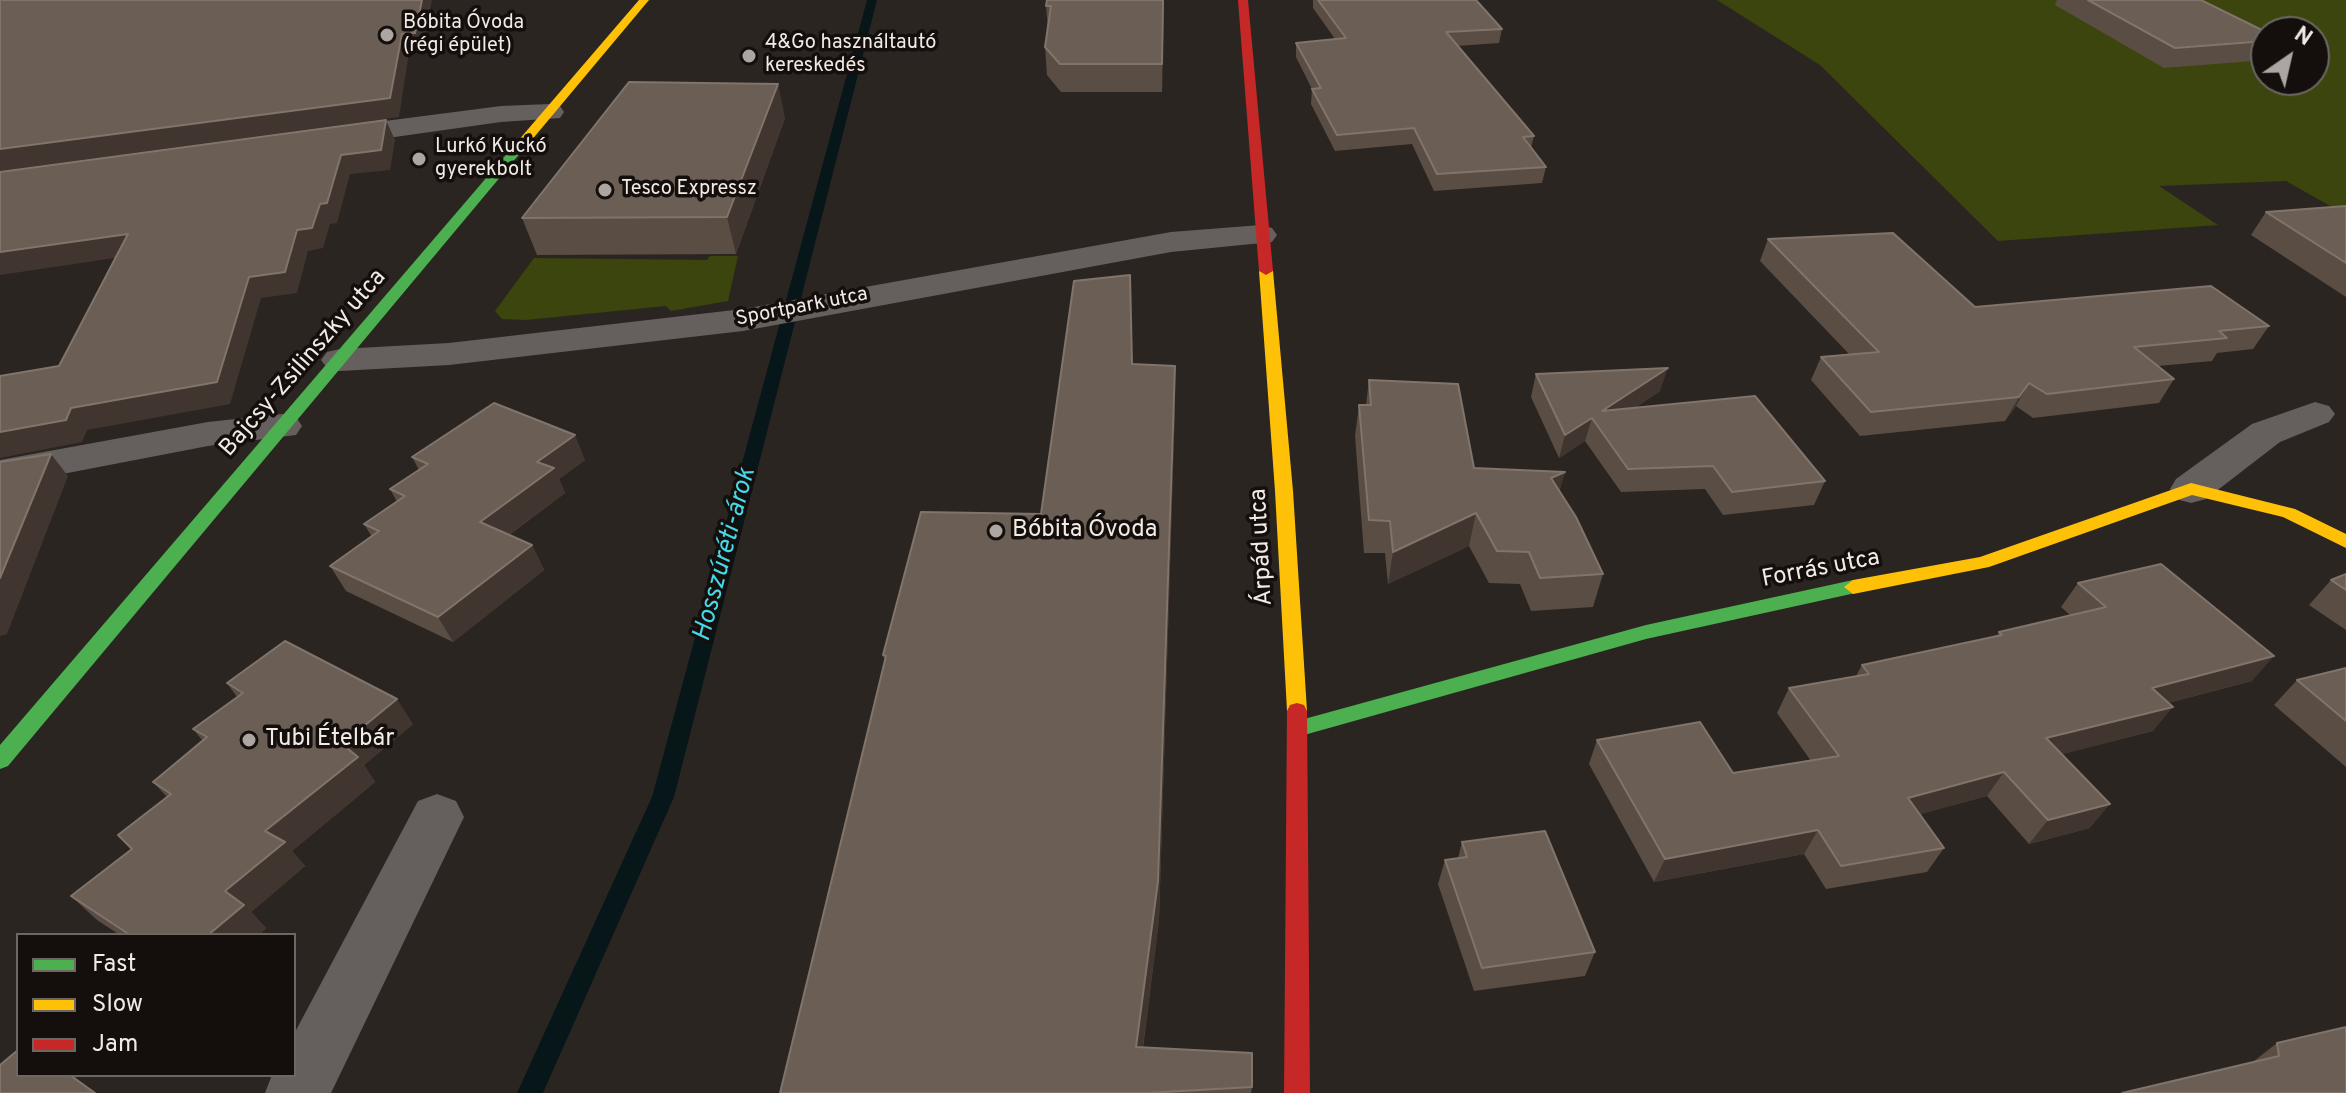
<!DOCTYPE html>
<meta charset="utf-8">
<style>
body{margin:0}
#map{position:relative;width:2346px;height:1093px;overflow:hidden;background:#2b2522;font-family:Overpass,sans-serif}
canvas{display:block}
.legend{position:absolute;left:16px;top:933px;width:280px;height:144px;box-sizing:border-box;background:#140f0c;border:2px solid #6c6763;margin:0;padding:10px 14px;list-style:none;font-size:24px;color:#f1eae5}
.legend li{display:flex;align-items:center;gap:16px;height:40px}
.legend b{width:40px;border:2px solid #6c6763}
.north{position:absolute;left:2250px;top:16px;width:80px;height:80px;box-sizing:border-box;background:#140f0c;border:2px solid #6c6763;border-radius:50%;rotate:34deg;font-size:22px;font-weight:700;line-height:32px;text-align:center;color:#f1eae5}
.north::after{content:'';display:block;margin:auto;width:28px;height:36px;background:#aca5a1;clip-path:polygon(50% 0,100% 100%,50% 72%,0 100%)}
</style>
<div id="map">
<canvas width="2346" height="1093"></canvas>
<ul class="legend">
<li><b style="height:10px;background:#4caf50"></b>Fast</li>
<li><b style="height:10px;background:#ffc107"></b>Slow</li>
<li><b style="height:10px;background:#c62828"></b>Jam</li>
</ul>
<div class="north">N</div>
</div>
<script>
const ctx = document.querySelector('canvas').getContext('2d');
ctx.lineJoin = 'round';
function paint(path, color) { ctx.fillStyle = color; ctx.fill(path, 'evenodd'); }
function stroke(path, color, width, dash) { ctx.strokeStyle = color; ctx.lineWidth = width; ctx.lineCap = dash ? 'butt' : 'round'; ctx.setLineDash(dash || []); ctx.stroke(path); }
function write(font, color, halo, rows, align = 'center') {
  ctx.font = font + ' Overpass,sans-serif'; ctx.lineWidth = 7; ctx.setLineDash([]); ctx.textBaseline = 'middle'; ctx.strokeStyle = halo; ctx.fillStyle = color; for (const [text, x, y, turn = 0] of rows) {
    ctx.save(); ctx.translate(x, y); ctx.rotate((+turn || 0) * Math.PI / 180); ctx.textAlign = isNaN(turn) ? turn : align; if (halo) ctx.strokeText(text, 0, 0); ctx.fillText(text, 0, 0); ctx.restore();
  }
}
paint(new Path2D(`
 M 1717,0 L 2346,0 L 2346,211 L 2339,211 L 2286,181 L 2159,186 L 2218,225 L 1998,241 L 1820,65 ZM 2266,32 L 2314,32 L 2314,80 L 2266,80 Z
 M 710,256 L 738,256 L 728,301 L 671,311 L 666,306 L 526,320 L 502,319 L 495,311 L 534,258 L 707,260 Z`), '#3b450d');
paint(new Path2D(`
 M 867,0 L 877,0 L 674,797 L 543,1093 L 517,1093 L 652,797 Z`), '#071618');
paint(new Path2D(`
 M 550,104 L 560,106 L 564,112 L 560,118 L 501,122 L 331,146 L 321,143 L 317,137 L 321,131 L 331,128 L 501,106 Z
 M 1261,225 L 1272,228 L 1277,235 L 1272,242 L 1171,252 L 743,331 L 449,365 L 340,371 L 327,368 L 321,360 L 327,352 L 340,349 L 449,343 L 743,309 L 1171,232 Z
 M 2315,402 L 2329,406 L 2335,414 L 2329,422 L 2280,442 L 2206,499 L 2191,503 L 2176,499 L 2170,489 L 2176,479 L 2252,424 Z
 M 282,414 L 296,417 L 302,426 L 296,435 L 208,446 L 0,486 L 0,460 L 208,422 Z
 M 437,794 L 456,801 L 464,817 L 331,1093 L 265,1093 L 272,1075 L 294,1075 L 294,1034 L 418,801 Z`), '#65605e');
paint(new Path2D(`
 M 517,142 L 527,145 L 8,766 L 0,769 L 0,745 Z
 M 1853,580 L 1862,587 L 1860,592 L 1646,639 L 1297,737 L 1290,735 L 1287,729 L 1290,723 L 1297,721 L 1646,625 Z`), '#4caf50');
paint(new Path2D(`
 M 639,0 L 649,0 L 525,148 L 517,148 L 517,142 Z
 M 1266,267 L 1273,271 L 1293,491 L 1307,711 L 1304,717 L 1297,719 L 1290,717 L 1287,711 L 1275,491 L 1259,271 Z
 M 2191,483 L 2295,509 L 2346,534 L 2346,548 L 2283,517 L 2192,495 L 1989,567 L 1853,594 L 1844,587 L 1853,580 L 1980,557 Z`), '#ffc107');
paint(new Path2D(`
 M 1238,0 L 1248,0 L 1273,271 L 1266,275 L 1259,271 Z
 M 1297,703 L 1304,705 L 1307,711 L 1310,1093 L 1284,1093 L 1287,711 L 1290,705 Z`), '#c62828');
paint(new Path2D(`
 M 1164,0 L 1162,92 L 1061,92 L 1047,75 L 1045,47 L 1048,30 L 1046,6 Z
 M 1313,0 L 1476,0 L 1502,29 L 1499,43 L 1457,46 L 1534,136 L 1531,148 L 1546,167 L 1542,183 L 1434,191 L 1412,144 L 1335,151 L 1311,104 L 1312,89 L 1296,57 L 1296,43 L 1335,39 L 1313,8 Z
 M 2057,0 L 2201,0 L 2266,32 L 2266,60 L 2164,68 L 2055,5 Z
 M 785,118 L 736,254 L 537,255 L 522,218 Z
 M 2346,206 L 2346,297 L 2251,235 L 2266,212 Z
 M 1768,239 L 1975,307 L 2269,326 L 2253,349 L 2217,353 L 2212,361 L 2158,366 L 2174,379 L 2159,403 L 2033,418 L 2016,406 L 2005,421 L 1860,436 L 1811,380 L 1821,357 L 1849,354 L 1760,261 Z
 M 1132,364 L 1175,366 L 1175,405 L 1159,920 L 1143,1048 L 1252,1087 L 1251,1093 L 780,1093 L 885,662 L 883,655 L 1041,514 Z
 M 1536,374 L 1660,391 L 1635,408 L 1825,481 L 1814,505 L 1723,515 L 1705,489 L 1621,492 L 1585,441 L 1559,458 L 1531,397 Z
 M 1369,380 L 1474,468 L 1565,472 L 1559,491 L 1603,574 L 1593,607 L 1531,611 L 1520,584 L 1489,583 L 1469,546 L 1388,584 L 1385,553 L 1364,553 L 1355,436 L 1359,405 L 1366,405 Z
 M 412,457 L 585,460 L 559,479 L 565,493 L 509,535 L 532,545 L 544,570 L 453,642 L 346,591 L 330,566 L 372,537 L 364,524 L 397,502 L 390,489 L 419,470 Z
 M 2346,574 L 2346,630 L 2309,605 L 2331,580 Z
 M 2078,583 L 2252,681 L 2168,703 L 2153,731 L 2062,754 L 2090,828 L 2029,844 L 1987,796 L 1920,814 L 1944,848 L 1927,872 L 1826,889 L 1804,854 L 1654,882 L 1589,764 L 1597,740 L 1733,773 L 1811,761 L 1777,713 L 1789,688 L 1856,676 L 1862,665 L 1997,636 L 1999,632 L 2070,615 L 2061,607 Z
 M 2346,668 L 2346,767 L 2274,705 L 2297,680 Z
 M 227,683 L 413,724 L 364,765 L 375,782 L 292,851 L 305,866 L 251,912 L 266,928 L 259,935 L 120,935 L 97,920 L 71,896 L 132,849 L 118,835 L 167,797 L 153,782 L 202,740 L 193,729 L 237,697 Z
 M 1462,842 L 1595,952 L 1585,976 L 1474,991 L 1438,884 L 1445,860 L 1458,858 Z
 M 2277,1043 L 2346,1093 L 2254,1061 Z`), '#5a4d43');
paint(new Path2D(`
 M 422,0 L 432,0 L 422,50 L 409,52 L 399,117 L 0,171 L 0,149 L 402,34 Z
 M 1164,0 L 1162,92 L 1162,64 Z
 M 778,84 L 785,118 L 736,254 L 727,217 Z
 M 386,120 L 395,140 L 390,170 L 350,174 L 337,223 L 330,224 L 323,248 L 308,251 L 297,293 L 261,298 L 230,404 L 87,430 L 82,442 L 0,458 L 0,432 L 71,408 L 249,277 L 297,230 L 320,204 L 341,155 Z
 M 128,234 L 141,254 L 0,275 L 0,252 Z
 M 1175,366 L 1175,405 L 1159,920 L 1138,1084 L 1136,1047 Z
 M 1668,368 L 1660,391 L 1601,431 L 1602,411 Z
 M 2029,383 L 2016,406 L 2005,421 L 2019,397 Z
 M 1592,418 L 1585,441 L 1559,458 L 1565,435 Z
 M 575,435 L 585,460 L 559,479 L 565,493 L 492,547 L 480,522 L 537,462 Z
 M 51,454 L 68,476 L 7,634 L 0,636 L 0,578 Z
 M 1565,472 L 1556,504 L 1551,478 Z
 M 1476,513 L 1469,546 L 1388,584 L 1393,552 Z
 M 532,545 L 544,570 L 453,642 L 438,617 Z
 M 2274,656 L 2252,681 L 2132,712 L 2152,688 Z
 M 397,699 L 413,724 L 364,765 L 375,782 L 292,851 L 305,866 L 251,912 L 266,928 L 259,935 L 208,935 L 225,891 L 265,831 L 342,744 Z
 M 2173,707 L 2153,731 L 2028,763 L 2046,738 Z
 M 2004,772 L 1987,796 L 1892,822 L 1908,798 Z
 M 2110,804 L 2090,828 L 2029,844 L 2048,820 Z
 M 1818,830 L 1804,854 L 1654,882 L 1665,859 Z`), '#41362f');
const building = new Path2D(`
 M 0,0 L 422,0 L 415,33 L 402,34 L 390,98 L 0,149 Z
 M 1047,0 L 1163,0 L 1162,64 L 1060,64 L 1045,47 L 1051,6 L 1046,6 Z
 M 1318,0 L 1476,0 L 1502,29 L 1446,32 L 1534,136 L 1523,137 L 1546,167 L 1437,174 L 1414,128 L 1337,135 L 1312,89 L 1321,88 L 1296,43 L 1346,38 Z
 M 2088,0 L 2201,0 L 2266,32 L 2266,41 L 2175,48 Z
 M 629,82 L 778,84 L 727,217 L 522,218 Z
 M 386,120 L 381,150 L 341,155 L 327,203 L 320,204 L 312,228 L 297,230 L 285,272 L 249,277 L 217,382 L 71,408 L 66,420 L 0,432 L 0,376 L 59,366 L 128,234 L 0,252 L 0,172 Z
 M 2346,206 L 2346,263 L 2266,212 Z
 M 1893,233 L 1975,307 L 2211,286 L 2269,326 L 2219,331 L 2227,338 L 2134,347 L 2174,379 L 2047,394 L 2029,383 L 2019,397 L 1871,412 L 1821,357 L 1879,352 L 1768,239 Z
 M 1130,275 L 1132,364 L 1175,366 L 1158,881 L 1136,1047 L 1252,1053 L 1252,1087 L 1147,1093 L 780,1093 L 886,656 L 883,655 L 921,512 L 1041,514 L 1074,281 Z
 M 1668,368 L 1602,411 L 1755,396 L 1825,481 L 1732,492 L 1713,466 L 1628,469 L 1592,418 L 1565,435 L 1536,374 Z
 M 1369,380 L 1458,384 L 1474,468 L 1565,472 L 1551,478 L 1576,517 L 1603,574 L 1540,578 L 1529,552 L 1497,551 L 1476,513 L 1393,552 L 1390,521 L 1369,520 L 1359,405 L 1371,405 Z
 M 494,403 L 575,435 L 537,462 L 554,468 L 480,522 L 532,545 L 438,617 L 330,566 L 379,531 L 364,524 L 405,496 L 390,489 L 428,464 L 412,457 Z
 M 51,454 L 0,578 L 0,462 Z
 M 2161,564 L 2274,656 L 2152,688 L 2173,707 L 2046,738 L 2110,804 L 2048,820 L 2004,772 L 1908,798 L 1944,848 L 1841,866 L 1818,830 L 1665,859 L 1597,740 L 1700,722 L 1733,773 L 1839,756 L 1789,688 L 1869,674 L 1862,665 L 2002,635 L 1999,632 L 2106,607 L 2078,583 Z
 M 2346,574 L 2346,590 L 2331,580 Z
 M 285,641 L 397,699 L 342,744 L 358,757 L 265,831 L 285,842 L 225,891 L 244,905 L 208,935 L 130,935 L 71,896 L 132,849 L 118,835 L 171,794 L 153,782 L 207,737 L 193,729 L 243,693 L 227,683 Z
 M 2346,668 L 2346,721 L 2297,680 Z
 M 1545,831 L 1595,952 L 1482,968 L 1445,860 L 1467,857 L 1462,842 Z
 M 2346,1027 L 2346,1093 L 2122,1093 L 2279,1056 L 2277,1043 Z
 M 18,1050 L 18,1075 L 70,1075 L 95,1093 L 0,1093 L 0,1065 Z`);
paint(building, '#6b5e55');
stroke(building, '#80746b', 2);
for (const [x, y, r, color] of [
 [387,35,8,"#aca5a1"],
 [749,56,8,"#aca5a1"],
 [419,159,8,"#aca5a1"],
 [605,190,8,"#aca5a1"],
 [996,531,8,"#aca5a1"],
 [249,740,8,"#aca5a1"]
]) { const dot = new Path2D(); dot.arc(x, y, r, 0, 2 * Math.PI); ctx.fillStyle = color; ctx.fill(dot); stroke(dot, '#140f0c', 3); }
write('20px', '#f1eae5', '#140f0c', [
 ["Bóbita Óvoda",403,24],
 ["(régi épület)",403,47],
 ["4&Go használtautó",765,44],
 ["kereskedés",765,67],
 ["Lurkó Kuckó",435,148],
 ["gyerekbolt",435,171],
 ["Tesco Expressz",621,190]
], 'left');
write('20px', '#f1eae5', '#140f0c', [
 ["Sportpark utca",802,308,-11]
]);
write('24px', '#f1eae5', '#140f0c', [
 ["Bajcsy-Zsilinszky utca",304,364,-49],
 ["Árpád utca",1263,547,-93],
 ["Forrás utca",1821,570,-11]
]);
write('24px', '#f1eae5', '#140f0c', [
 ["Bóbita Óvoda",1012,531],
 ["Tubi Ételbár",265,740]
], 'left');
write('italic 26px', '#44d8e9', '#140f0c', [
 ["Hosszúréti-árok",726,555,-75]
]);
</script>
